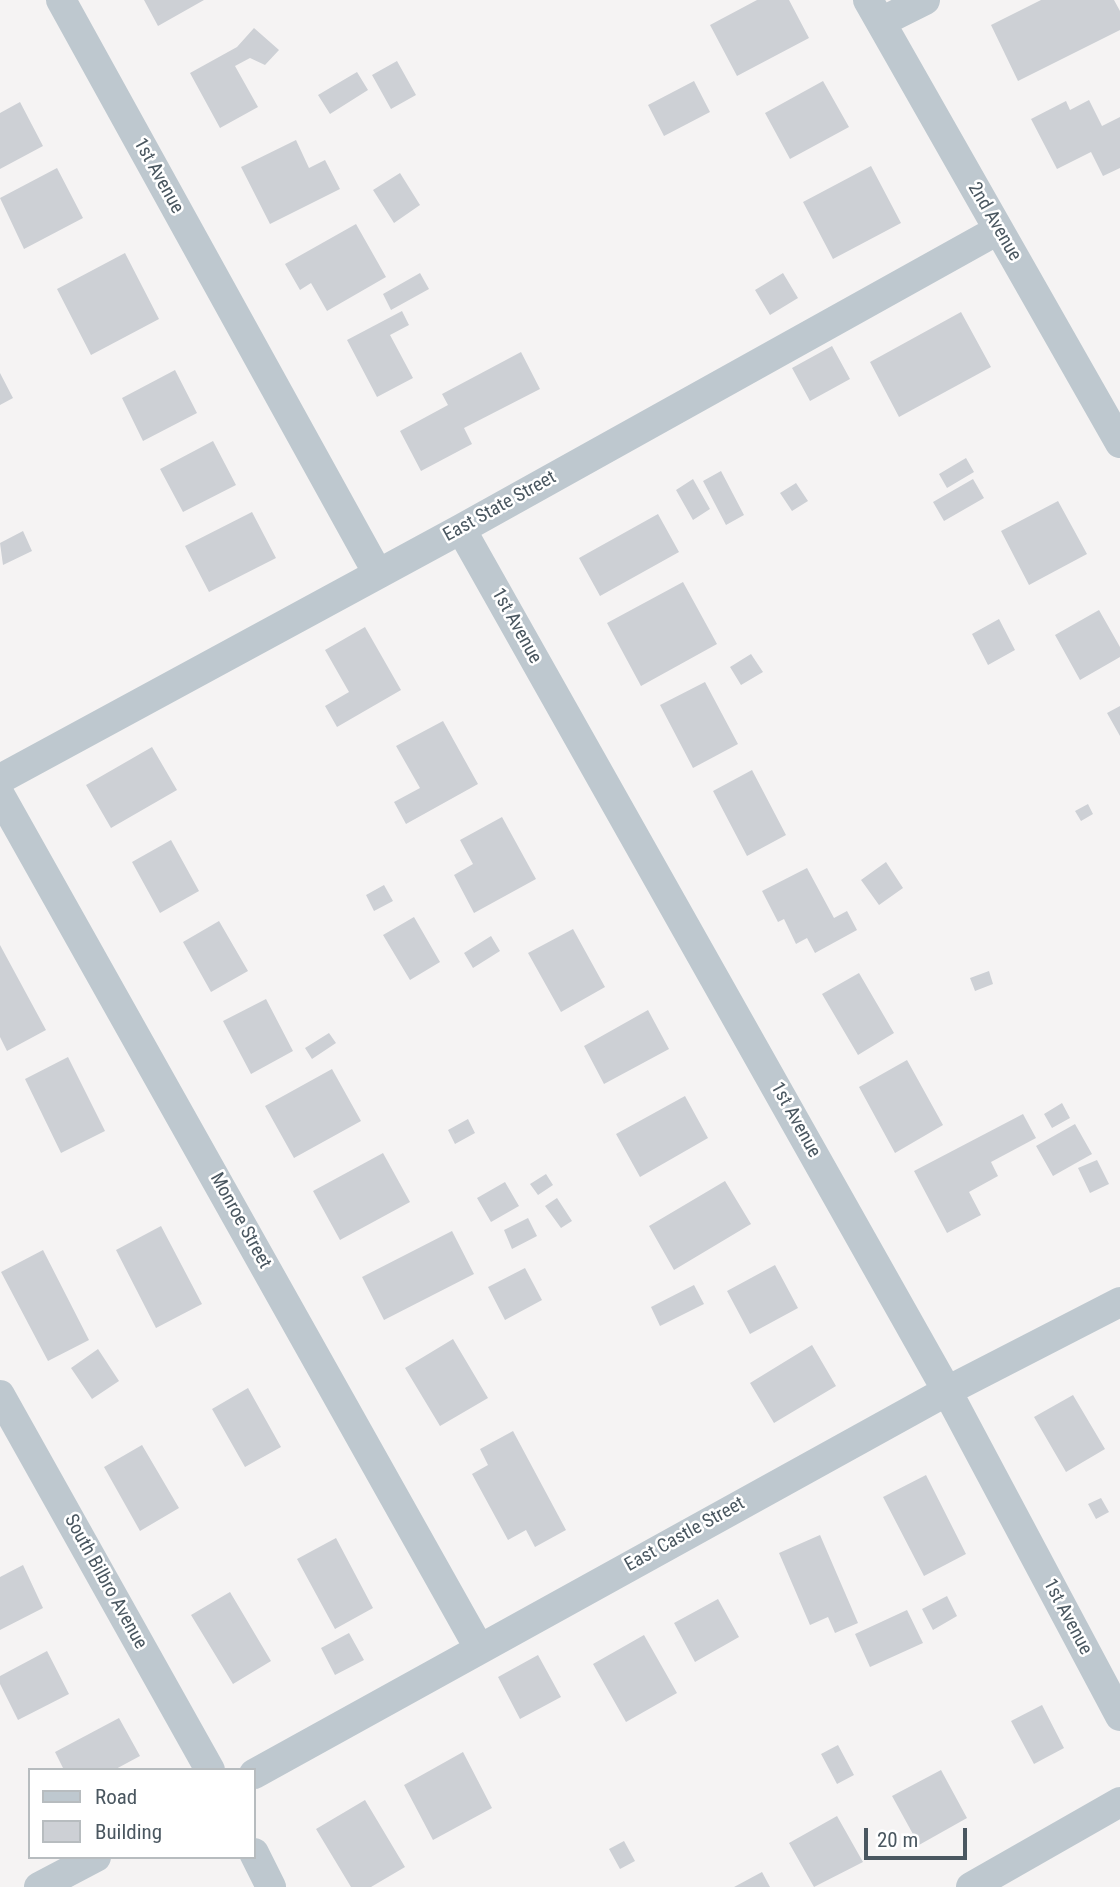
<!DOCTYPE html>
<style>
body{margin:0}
#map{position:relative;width:1120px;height:1887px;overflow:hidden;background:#f5f3f3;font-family:"Roboto Condensed",sans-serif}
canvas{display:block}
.legend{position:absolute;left:28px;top:1768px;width:228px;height:91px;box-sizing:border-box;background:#fff;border:2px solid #b7bcbf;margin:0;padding:9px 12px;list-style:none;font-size:21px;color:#4a5760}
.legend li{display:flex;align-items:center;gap:14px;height:35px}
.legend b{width:35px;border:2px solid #b7bcbf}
.scale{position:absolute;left:864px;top:1828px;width:103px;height:32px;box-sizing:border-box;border:4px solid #4a5760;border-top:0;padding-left:9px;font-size:21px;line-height:24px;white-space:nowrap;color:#4a5760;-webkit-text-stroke:5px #fff;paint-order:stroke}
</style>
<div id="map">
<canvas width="1120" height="1887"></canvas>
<ul class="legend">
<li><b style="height:9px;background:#bec8cf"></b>Road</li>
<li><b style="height:19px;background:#cdd0d5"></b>Building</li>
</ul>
<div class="scale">20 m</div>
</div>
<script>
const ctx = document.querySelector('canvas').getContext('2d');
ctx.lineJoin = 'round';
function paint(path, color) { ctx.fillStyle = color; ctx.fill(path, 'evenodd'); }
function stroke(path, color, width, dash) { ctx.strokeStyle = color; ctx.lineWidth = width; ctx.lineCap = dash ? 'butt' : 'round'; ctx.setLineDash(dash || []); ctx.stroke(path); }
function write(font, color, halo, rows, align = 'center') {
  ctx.font = font + ' "Roboto Condensed",sans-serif'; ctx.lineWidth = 5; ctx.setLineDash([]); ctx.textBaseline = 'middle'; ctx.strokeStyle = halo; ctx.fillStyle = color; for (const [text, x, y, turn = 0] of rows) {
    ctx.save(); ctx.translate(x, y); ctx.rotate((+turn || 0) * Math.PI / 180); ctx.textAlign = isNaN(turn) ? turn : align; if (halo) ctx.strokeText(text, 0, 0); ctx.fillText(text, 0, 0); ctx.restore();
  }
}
paint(new Path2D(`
 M 144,0 L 204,0 L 158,26 Z
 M 757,0 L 789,0 L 809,38 L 737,76 L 710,25 Z
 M 1041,0 L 1114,0 L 1120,11 L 1120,30 L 1018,81 L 991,25 Z
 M 254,28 L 279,50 L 265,65 L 250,58 L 235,66 L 258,107 L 220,128 L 190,73 L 237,47 Z
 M 397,61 L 416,95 L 391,109 L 372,75 Z
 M 357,72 L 368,90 L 330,114 L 318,95 Z
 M 694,81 L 710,112 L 664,136 L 648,105 Z
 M 823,81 L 849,127 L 790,159 L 765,113 Z
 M 1089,100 L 1102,126 L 1120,117 L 1120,168 L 1103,176 L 1091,152 L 1057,169 L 1031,119 L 1066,101 L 1070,110 Z
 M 20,102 L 43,146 L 0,169 L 0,113 Z
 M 296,140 L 309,168 L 325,160 L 340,189 L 270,224 L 241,167 Z
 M 871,166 L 901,223 L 833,259 L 803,202 Z
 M 57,168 L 83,218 L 24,249 L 0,198 Z
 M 400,173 L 420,205 L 394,223 L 373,190 Z
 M 356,224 L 386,277 L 327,311 L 311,283 L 300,290 L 285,264 Z
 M 125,253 L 159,319 L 91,355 L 57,289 Z
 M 420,273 L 429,289 L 391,310 L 383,294 Z
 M 783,273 L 798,298 L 770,315 L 755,290 Z
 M 402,311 L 409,325 L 390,335 L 413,378 L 377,397 L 347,340 Z
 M 961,312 L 991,367 L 899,417 L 870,362 Z
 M 832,346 L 850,379 L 810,401 L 792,368 Z
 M 521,352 L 540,389 L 464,428 L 472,444 L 421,471 L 400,431 L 448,405 L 442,394 Z
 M 175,370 L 197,413 L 143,441 L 122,398 Z
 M 0,373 L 13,398 L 0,405 Z
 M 213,441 L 236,485 L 183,512 L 160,469 Z
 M 966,458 L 974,472 L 947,488 L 939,474 Z
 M 721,471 L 744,515 L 726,525 L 703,481 Z
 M 693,479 L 710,509 L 693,520 L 676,490 Z
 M 973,479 L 984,498 L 944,521 L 933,502 Z
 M 796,483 L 808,501 L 792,511 L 780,493 Z
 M 1058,501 L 1087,554 L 1029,585 L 1001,531 Z
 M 252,512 L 276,558 L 209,592 L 185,546 Z
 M 658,514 L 679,552 L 600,596 L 579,558 Z
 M 23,531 L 32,551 L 3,565 L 0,543 Z
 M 683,582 L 717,644 L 641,686 L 607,623 Z
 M 1099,610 L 1120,647 L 1120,657 L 1080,680 L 1055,635 Z
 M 999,619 L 1015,650 L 988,665 L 972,634 Z
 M 365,627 L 401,690 L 337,727 L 325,706 L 349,692 L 325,650 Z
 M 751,654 L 763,672 L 741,685 L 730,667 Z
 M 705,682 L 738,744 L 693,768 L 660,705 Z
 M 1120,706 L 1120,736 L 1107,713 Z
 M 443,721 L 478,784 L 406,824 L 394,802 L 420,788 L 396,746 Z
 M 152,747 L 177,790 L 111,828 L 86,785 Z
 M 752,770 L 786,835 L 747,856 L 713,791 Z
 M 1088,804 L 1093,814 L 1081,821 L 1075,811 Z
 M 502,817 L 536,879 L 474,913 L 454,875 L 473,864 L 460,840 Z
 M 171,840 L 199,891 L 160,913 L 132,862 Z
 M 886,862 L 903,888 L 879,905 L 861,880 Z
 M 807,868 L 834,918 L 847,911 L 857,930 L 815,953 L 807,938 L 796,944 L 784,919 L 778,922 L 762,891 Z
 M 384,885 L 393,901 L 374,911 L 366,895 Z
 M 414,917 L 440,962 L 410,980 L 383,935 Z
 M 219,921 L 248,971 L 211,992 L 183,942 Z
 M 573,929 L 605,987 L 561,1012 L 528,953 Z
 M 491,936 L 500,951 L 473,968 L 464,953 Z
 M 0,945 L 46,1030 L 7,1051 L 0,1037 Z
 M 989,971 L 993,984 L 975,991 L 970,978 Z
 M 859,973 L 894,1033 L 858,1055 L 822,994 Z
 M 266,999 L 293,1051 L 251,1074 L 223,1021 Z
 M 648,1010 L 669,1049 L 604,1084 L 584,1046 Z
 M 329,1033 L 336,1043 L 312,1059 L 305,1048 Z
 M 68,1057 L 105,1131 L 61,1153 L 25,1079 Z
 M 907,1060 L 943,1125 L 895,1153 L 859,1087 Z
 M 332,1069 L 361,1121 L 294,1158 L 265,1106 Z
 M 685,1096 L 708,1138 L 640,1177 L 616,1134 Z
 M 1062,1103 L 1070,1118 L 1052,1128 L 1044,1114 Z
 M 1023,1114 L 1036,1138 L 991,1162 L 998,1176 L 969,1192 L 981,1215 L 947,1233 L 914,1171 Z
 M 468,1119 L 475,1133 L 455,1144 L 448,1130 Z
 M 1075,1124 L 1092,1154 L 1053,1176 L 1036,1146 Z
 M 383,1153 L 410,1202 L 340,1240 L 313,1191 Z
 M 1097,1160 L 1109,1184 L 1090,1193 L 1078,1168 Z
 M 546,1174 L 553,1185 L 538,1195 L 530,1184 Z
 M 725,1181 L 751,1224 L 674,1270 L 649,1226 Z
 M 505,1182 L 519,1206 L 491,1222 L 477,1198 Z
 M 557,1198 L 572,1221 L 561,1228 L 545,1206 Z
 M 528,1218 L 537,1236 L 512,1249 L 504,1230 Z
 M 161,1226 L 202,1304 L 156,1328 L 116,1250 Z
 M 452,1231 L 474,1274 L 384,1320 L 362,1277 Z
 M 43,1250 L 89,1340 L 48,1361 L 1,1272 Z
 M 775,1265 L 798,1308 L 750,1334 L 727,1291 Z
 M 525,1268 L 542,1300 L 505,1320 L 488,1287 Z
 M 694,1285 L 704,1304 L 660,1326 L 651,1307 Z
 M 453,1339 L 488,1398 L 440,1426 L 405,1368 Z
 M 812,1345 L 836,1386 L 774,1423 L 750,1383 Z
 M 98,1349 L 119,1381 L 92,1399 L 71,1368 Z
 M 248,1388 L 281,1447 L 245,1467 L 212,1409 Z
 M 1073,1395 L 1105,1449 L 1066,1472 L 1034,1417 Z
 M 513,1431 L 566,1530 L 535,1547 L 526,1530 L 508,1540 L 472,1474 L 488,1465 L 480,1449 Z
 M 142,1445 L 179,1508 L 140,1531 L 104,1467 Z
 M 926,1475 L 966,1554 L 924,1576 L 883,1497 Z
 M 1101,1498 L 1109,1512 L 1096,1519 L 1088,1504 Z
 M 820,1535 L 858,1623 L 835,1633 L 828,1617 L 810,1625 L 779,1553 Z
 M 336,1538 L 373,1608 L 335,1629 L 297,1559 Z
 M 23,1565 L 43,1608 L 0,1630 L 0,1577 Z
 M 230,1592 L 271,1661 L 233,1684 L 191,1615 Z
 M 947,1596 L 957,1616 L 933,1630 L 922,1609 Z
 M 718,1599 L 739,1637 L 695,1662 L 674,1623 Z
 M 907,1610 L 923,1643 L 870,1667 L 855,1634 Z
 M 349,1633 L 364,1660 L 335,1675 L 321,1648 Z
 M 644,1635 L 677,1693 L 626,1722 L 593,1664 Z
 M 47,1651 L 69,1694 L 18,1720 L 0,1684 L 0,1676 Z
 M 538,1655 L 561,1697 L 520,1719 L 498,1677 Z
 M 1042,1705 L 1064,1748 L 1034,1764 L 1011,1721 Z
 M 119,1718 L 140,1756 L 114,1770 L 64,1770 L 55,1752 Z
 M 838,1745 L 854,1775 L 837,1784 L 821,1754 Z
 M 463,1752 L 492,1808 L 433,1840 L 404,1785 Z
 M 941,1770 L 967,1818 L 919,1845 L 892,1796 Z
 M 365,1800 L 405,1867 L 371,1887 L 351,1887 L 316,1829 Z
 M 837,1816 L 863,1862 L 814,1887 L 789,1843 Z
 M 624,1841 L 635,1861 L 620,1869 L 609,1849 Z
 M 762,1872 L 770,1887 L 734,1887 Z`), '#cdd0d5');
stroke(new Path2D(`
 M 61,0 L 377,572
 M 868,0 L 1120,443
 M 881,22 L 925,0
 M 461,529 L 947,1391 L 1120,1716
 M 0,779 L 461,529 L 998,230
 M 0,795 L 479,1648
 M 0,1395 L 210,1770
 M 254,1774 L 947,1391 L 1120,1302
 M 254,1853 L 271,1887
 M 39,1887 L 96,1857
 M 971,1887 L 1120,1802`), '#bec8cf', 30);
write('19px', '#4a5760', '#fff', [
 ["1st Avenue",158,176,61],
 ["2nd Avenue",994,222,60],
 ["East State Street",500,507,-29],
 ["1st Avenue",516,626,61],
 ["1st Avenue",795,1120,61],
 ["Monroe Street",240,1221,61],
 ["East Castle Street",685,1535,-29],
 ["South Bilbro Avenue",105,1582,61],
 ["1st Avenue",1067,1617,62]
]);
</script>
